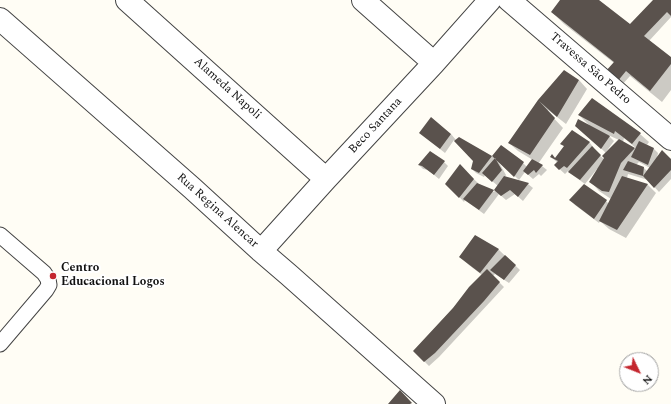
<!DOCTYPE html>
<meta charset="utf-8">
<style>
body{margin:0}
#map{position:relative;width:671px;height:404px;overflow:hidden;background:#fffdf5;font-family:Spectral,serif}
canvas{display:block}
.north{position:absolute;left:619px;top:352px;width:40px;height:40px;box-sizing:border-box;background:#fff;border:1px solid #a0a0a0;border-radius:50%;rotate:133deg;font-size:11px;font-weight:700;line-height:16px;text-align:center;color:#111}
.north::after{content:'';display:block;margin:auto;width:14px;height:18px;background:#c4262e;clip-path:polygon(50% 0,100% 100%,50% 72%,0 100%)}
</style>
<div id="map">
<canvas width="671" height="404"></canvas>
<div class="north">N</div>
</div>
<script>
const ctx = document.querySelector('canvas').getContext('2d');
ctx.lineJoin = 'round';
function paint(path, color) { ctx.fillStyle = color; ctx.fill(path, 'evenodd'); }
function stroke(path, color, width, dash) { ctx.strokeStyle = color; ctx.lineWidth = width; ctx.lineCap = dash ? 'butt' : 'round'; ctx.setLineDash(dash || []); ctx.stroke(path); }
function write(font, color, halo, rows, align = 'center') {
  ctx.font = font + ' Spectral,serif'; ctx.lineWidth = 4; ctx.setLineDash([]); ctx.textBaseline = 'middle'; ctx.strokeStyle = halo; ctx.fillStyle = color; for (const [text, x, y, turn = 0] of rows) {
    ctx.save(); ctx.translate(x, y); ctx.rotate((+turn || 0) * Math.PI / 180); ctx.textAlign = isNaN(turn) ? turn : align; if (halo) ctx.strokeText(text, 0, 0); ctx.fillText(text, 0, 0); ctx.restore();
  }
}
paint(new Path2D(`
 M 561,0 L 598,0 L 634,29 L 654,0 L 671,0 L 671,17 L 649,41 L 671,58 L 671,90 L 662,102 L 630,76 L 622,85 L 611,76 L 614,63 L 564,24 L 552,12 Z
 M 579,80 L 587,89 L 566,124 L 548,110 L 547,111 L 563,128 L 538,164 L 542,166 L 547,170 L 541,176 L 539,174 L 533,179 L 525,172 L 519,180 L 497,159 L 506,175 L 505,177 L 528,184 L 533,188 L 523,201 L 515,194 L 506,200 L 499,194 L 484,214 L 469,203 L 465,200 L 464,202 L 447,184 L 460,166 L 479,184 L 494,192 L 498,186 L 485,175 L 484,177 L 476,173 L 472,169 L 474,160 L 454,140 L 445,153 L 420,133 L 451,134 L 456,140 L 459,138 L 493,157 L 501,147 L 523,163 L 527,167 L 533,160 L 518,151 L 509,143 L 539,101 Z
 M 579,115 L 640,134 L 649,142 L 647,145 L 654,149 L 658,153 L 657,158 L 671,160 L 671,179 L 659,192 L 648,180 L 628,174 L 627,178 L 648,185 L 656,193 L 626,238 L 609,229 L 600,221 L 599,223 L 575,205 L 571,200 L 606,201 L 609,204 L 611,199 L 599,191 L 591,182 L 598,170 L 597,169 L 585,184 L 574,176 L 568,171 L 565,174 L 555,165 L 558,163 L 551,157 L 555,159 L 565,147 L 561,144 L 572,131 L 590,143 L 594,148 L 593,149 L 606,161 L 606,153 L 581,130 L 589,125 ZM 608,135 L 619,140 L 607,152 L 606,152 L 614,141 ZM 624,138 L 637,149 L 637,150 L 623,142 ZM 639,162 L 650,168 L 647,171 L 644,168 L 636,165 Z
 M 444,162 L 448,166 L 439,179 L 428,170 L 423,169 L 419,165 Z
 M 475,236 L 499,250 L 520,270 L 509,283 L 495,274 L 493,276 L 504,287 L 439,357 L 429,366 L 414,351 L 453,308 L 482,275 L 469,265 L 460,257 Z`), '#0003');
paint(new Path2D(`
 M 560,0 L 599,0 L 630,24 L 653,0 L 671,0 L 671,16 L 667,12 L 644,36 L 671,57 L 671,64 L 650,91 L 626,71 L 617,82 L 605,72 L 614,62 L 551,12 Z
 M 564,70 L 579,80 L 557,117 L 539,101 L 555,118 L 530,155 L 508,143 L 538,100 Z
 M 592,98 L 641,133 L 632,144 L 615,131 L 614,134 L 578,115 Z
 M 431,117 L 451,134 L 440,149 L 419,133 Z
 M 578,119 L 610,136 L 601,149 L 575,126 Z
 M 572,130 L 590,142 L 567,168 L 564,166 L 559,170 L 554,165 L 558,161 L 550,157 L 552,154 L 555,158 L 564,146 L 560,144 Z
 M 459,137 L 492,156 L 479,173 L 471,169 L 473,161 L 454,141 Z
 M 619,139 L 635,148 L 621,163 L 609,192 L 602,191 L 589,182 L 604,158 L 602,156 Z
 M 639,141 L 654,148 L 648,165 L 631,157 Z
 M 501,145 L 524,162 L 514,177 L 492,156 Z
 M 592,146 L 601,155 L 580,180 L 568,172 Z
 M 662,150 L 671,159 L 671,170 L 654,188 L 643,176 Z
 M 430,151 L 445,161 L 434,175 L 422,166 L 418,165 Z
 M 495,158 L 502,170 L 492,182 L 482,173 Z
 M 532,159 L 543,165 L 536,173 L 534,170 L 528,175 L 523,171 Z
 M 628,161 L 644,167 L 643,176 L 623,170 Z
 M 460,164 L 474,179 L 459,198 L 445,184 Z
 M 504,176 L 529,183 L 518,197 L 510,190 L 501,196 L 494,190 Z
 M 622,176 L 648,184 L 617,230 L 599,221 Z
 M 477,183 L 494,190 L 479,210 L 463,199 Z
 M 584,184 L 607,200 L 594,219 L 569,200 Z
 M 475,235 L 499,249 L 480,273 L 459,257 Z
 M 505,255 L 516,265 L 504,280 L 490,270 Z
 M 487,269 L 500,282 L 484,301 L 435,353 L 424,362 L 413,351 L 453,308 L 469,287 Z
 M 400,390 L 412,403 L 410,404 L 388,404 Z`), '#5a524d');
const service = new Path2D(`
 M 0,235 L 44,273 L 48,279 L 49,285 L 46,290 L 0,344`);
const minor = new Path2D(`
 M 127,0 L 326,179
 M 363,0 L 434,63
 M 509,0 L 671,139
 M 0,19 L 192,188 L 261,251 L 289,275 L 434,404
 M 261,251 L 326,179 L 434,63 L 490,0`);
stroke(service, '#444', 17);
stroke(minor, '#444', 24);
stroke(service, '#fff', 15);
stroke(minor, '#fff', 22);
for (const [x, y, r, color] of [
 [53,276,4,"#c4262e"]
]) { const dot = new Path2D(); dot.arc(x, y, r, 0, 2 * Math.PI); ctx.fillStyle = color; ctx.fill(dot); stroke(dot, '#fff', 1.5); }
write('12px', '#111', '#fff', [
 ["Travessa São Pedro",590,69,41],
 ["Alameda Napoli",227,89,42],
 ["Beco Santana",376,126,-47],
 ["Rua Regina Alencar",217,211,42]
]);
write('bold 12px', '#111', '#fff', [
 ["Centro",61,269],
 ["Educacional Logos",61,283]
], 'left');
</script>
